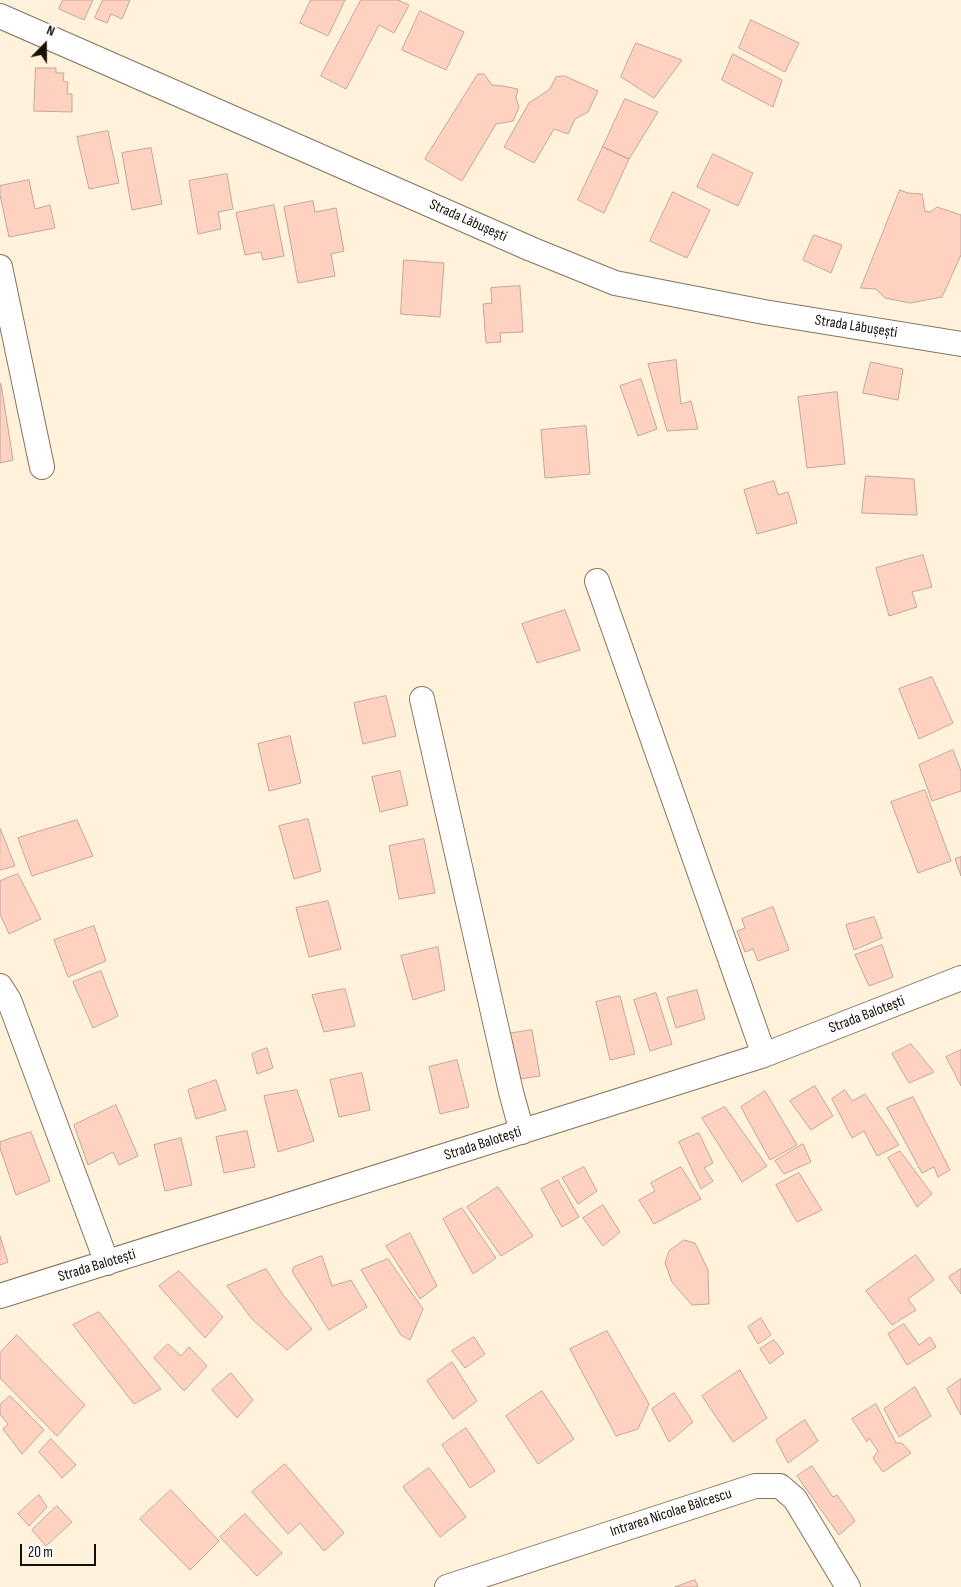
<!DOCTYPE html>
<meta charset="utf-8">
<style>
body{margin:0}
#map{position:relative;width:961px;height:1587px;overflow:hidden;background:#fff1da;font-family:"Sofia Sans Condensed",sans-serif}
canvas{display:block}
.north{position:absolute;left:20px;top:20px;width:50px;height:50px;-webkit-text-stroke:4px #fff;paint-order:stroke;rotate:22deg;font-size:14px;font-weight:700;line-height:20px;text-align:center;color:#151008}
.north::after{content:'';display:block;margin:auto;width:18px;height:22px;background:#151008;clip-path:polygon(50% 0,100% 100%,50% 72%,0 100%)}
.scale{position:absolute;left:20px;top:1544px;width:76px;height:22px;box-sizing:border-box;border:2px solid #151008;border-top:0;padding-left:6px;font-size:15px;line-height:18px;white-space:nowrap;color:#151008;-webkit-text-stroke:4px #fff;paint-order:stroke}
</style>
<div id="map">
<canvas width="961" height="1587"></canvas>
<div class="north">N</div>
<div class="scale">20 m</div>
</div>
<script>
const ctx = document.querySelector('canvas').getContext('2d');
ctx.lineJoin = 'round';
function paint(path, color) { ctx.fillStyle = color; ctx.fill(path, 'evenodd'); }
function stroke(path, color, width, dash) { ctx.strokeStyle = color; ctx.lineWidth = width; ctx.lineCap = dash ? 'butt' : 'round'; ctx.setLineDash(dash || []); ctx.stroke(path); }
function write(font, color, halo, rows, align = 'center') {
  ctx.font = font + ' "Sofia Sans Condensed",sans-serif'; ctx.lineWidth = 5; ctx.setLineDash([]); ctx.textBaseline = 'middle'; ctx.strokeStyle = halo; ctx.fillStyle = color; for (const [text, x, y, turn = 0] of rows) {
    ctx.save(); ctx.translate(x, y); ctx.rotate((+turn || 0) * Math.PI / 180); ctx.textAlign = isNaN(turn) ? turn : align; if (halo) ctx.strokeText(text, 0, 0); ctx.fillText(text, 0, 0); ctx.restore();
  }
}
const building = new Path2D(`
 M 63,0 L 93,0 L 84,20 L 59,9 Z
 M 103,0 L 130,0 L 122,19 L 111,14 L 107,23 L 95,18 Z
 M 311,0 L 345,0 L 328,36 L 300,23 Z
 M 361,0 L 398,0 L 409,5 L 394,33 L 379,25 L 346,89 L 321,76 Z
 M 420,11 L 464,32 L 446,70 L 402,50 Z
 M 751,20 L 799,43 L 785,72 L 739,48 Z
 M 636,43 L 682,60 L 654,98 L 621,77 Z
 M 733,54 L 782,80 L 773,107 L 722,80 Z
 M 36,68 L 56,68 L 56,73 L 64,73 L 63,81 L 68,82 L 67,94 L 72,94 L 72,112 L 34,111 Z
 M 478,74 L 484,74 L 492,85 L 503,86 L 518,89 L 516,98 L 519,107 L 513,121 L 496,124 L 462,181 L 425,159 Z
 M 565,76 L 598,91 L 588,112 L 575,119 L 568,134 L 554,129 L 534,163 L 504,147 L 529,103 L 550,89 L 556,77 Z
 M 625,99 L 658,112 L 629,159 L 603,147 Z
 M 108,131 L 119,183 L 89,189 L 77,137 Z
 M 603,147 L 629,159 L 604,213 L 578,200 Z
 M 151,148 L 162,204 L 132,210 L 122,153 Z
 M 713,154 L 753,173 L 738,206 L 697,187 Z
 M 227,174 L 233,209 L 218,212 L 221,229 L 198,234 L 189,181 Z
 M 29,180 L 35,209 L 50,205 L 55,228 L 9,237 L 0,195 L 0,186 Z
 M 900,190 L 908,193 L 922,194 L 925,211 L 930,212 L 937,207 L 961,215 L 961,255 L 942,297 L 910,303 L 885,298 L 876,289 L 861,288 Z
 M 673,192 L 710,210 L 687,258 L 650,241 Z
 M 313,201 L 315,212 L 336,208 L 344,251 L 331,254 L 335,276 L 298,283 L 284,207 Z
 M 274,205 L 284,256 L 263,260 L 261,252 L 245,255 L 236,213 Z
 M 814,235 L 842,245 L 831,273 L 803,260 Z
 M 404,260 L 444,263 L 440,317 L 401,314 Z
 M 520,286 L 523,332 L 500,333 L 501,342 L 486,343 L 483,304 L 492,303 L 491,288 Z
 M 676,360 L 681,404 L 691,401 L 698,429 L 667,431 L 648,364 Z
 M 871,362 L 903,369 L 898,400 L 863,393 Z
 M 641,379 L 657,429 L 638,436 L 620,386 Z
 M 1,384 L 13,460 L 0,463 L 0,384 Z
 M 837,392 L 845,464 L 807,468 L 798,397 Z
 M 586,426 L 590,474 L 545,478 L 541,430 Z
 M 866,476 L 914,479 L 917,515 L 862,513 Z
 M 774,481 L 778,495 L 788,492 L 797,523 L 757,534 L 744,490 Z
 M 923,555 L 932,587 L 912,592 L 917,607 L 889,616 L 876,568 Z
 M 565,610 L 580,650 L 537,663 L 522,624 Z
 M 932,677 L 953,723 L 919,739 L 899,689 Z
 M 386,696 L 396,736 L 363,744 L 354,703 Z
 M 290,736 L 301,783 L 269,791 L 258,744 Z
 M 953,750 L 961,771 L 961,791 L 932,801 L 919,765 Z
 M 400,771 L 408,805 L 380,812 L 372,777 Z
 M 925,790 L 951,861 L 918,873 L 891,802 Z
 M 308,819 L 321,871 L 294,879 L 279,826 Z
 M 77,820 L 93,856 L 32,876 L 18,838 Z
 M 0,828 L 15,866 L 0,870 Z
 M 424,839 L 435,893 L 399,899 L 389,846 Z
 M 961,857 L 961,876 L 955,859 Z
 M 18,874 L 41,919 L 9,934 L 0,914 L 0,881 Z
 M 328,901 L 341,949 L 309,957 L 296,908 Z
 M 773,907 L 789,950 L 758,961 L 753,949 L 745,952 L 737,931 L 745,928 L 742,919 Z
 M 874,917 L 882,938 L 854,950 L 846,925 Z
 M 94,926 L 106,961 L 68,977 L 54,940 Z
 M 882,945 L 893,977 L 869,986 L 855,955 Z
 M 438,947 L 445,990 L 413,1000 L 401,956 Z
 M 101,971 L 118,1016 L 93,1028 L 73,982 Z
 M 345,989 L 355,1026 L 324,1032 L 312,995 Z
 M 697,990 L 705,1019 L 676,1028 L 667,998 Z
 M 656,993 L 672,1044 L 650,1051 L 634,1000 Z
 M 620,996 L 635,1054 L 610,1060 L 596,1002 Z
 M 532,1030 L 540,1076 L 514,1080 L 507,1034 Z
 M 911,1044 L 934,1072 L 909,1083 L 892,1054 Z
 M 267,1048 L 273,1068 L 257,1074 L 252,1054 Z
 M 961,1050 L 961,1086 L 946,1057 Z
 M 457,1060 L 469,1107 L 440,1114 L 429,1067 Z
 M 362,1073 L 370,1110 L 339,1117 L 330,1080 Z
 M 216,1080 L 226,1110 L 196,1119 L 188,1090 Z
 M 815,1086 L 833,1116 L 811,1130 L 790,1101 Z
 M 297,1090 L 314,1141 L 278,1152 L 264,1096 Z
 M 845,1090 L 852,1101 L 865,1094 L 899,1145 L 877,1156 L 864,1131 L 852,1138 L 832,1099 Z
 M 765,1091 L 797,1145 L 770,1160 L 741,1107 Z
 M 913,1097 L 950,1170 L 938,1177 L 934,1167 L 922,1173 L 887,1108 Z
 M 116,1105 L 138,1156 L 119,1165 L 113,1152 L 88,1165 L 74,1125 Z
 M 725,1107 L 767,1166 L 742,1182 L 702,1118 Z
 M 247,1131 L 255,1167 L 224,1173 L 216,1137 Z
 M 31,1132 L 50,1181 L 16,1195 L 0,1148 L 0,1142 Z
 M 699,1133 L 713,1163 L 704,1168 L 713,1181 L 701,1189 L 679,1142 Z
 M 181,1138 L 192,1185 L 165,1191 L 154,1145 Z
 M 803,1144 L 811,1162 L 784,1174 L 775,1161 Z
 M 900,1151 L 932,1194 L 917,1207 L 888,1158 Z
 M 584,1167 L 597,1191 L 578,1204 L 562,1178 Z
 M 681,1167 L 701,1199 L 654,1224 L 639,1200 L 655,1191 L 651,1183 Z
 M 799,1173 L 822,1210 L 797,1222 L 776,1185 Z
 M 558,1180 L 579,1217 L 562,1227 L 541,1189 Z
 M 498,1187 L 533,1236 L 501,1256 L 467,1207 Z
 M 603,1205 L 620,1232 L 603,1246 L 583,1218 Z
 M 462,1208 L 496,1258 L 473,1274 L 443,1219 Z
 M 410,1233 L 437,1286 L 420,1299 L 386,1246 Z
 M 0,1236 L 8,1262 L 0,1265 Z
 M 684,1240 L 695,1243 L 708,1270 L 709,1304 L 692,1305 L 672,1282 L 665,1263 L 669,1251 Z
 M 916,1255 L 934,1280 L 908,1299 L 916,1310 L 892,1325 L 866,1291 Z
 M 322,1256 L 332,1286 L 351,1280 L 367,1307 L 329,1330 L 292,1271 L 294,1267 Z
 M 388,1259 L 423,1309 L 410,1340 L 401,1335 L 361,1270 Z
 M 266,1269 L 283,1295 L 312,1329 L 287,1350 L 252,1319 L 227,1286 Z
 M 961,1269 L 961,1294 L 949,1277 Z
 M 179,1271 L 223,1317 L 205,1338 L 159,1286 Z
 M 99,1312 L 161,1389 L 134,1404 L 73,1325 Z
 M 761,1318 L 771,1335 L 758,1344 L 748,1327 Z
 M 904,1324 L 919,1345 L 930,1337 L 936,1347 L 907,1365 L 888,1334 Z
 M 607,1331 L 649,1404 L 638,1429 L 616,1436 L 570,1349 Z
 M 17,1335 L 85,1405 L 57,1436 L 0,1378 L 0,1353 Z
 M 474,1337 L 485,1354 L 465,1368 L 452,1351 Z
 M 774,1340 L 784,1353 L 770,1364 L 760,1349 Z
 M 168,1344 L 181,1356 L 189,1347 L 207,1366 L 184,1391 L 154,1358 Z
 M 452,1362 L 477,1401 L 453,1419 L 427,1381 Z
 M 740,1370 L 767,1418 L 733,1442 L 702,1396 Z
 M 231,1373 L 253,1400 L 237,1418 L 212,1390 Z
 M 961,1379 L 961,1415 L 947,1389 Z
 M 915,1387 L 931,1416 L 899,1437 L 884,1409 Z
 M 542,1391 L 574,1439 L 538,1464 L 506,1416 Z
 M 674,1393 L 693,1422 L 669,1442 L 652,1409 Z
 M 10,1396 L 44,1430 L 22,1454 L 3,1429 L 8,1424 L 0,1414 L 0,1405 Z
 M 876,1404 L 896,1443 L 902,1443 L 911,1453 L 883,1472 L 873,1458 L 878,1451 L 869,1438 L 867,1442 L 852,1419 Z
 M 805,1420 L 818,1441 L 788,1463 L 776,1440 Z
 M 466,1428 L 495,1471 L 470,1488 L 442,1445 Z
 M 51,1439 L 76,1465 L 62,1478 L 39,1452 Z
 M 285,1464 L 344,1533 L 324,1551 L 300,1523 L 288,1534 L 252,1492 Z
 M 812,1466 L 833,1497 L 837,1495 L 855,1521 L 839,1535 L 797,1476 Z
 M 429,1468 L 466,1517 L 440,1537 L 403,1487 Z
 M 171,1490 L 219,1541 L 190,1570 L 140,1519 Z
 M 39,1495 L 47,1507 L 29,1526 L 18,1514 Z
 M 57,1506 L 72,1522 L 46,1546 L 32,1530 Z
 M 245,1514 L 282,1553 L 257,1576 L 220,1537 Z
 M 695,1580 L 698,1587 L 675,1587 Z`);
paint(building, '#fed1c1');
stroke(building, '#c0a69d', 1);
const minor = new Path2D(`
 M 0,16 L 531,249 L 615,283 L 764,312 L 961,344
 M 0,267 L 42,467
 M 597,581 L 764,1055
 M 422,699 L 511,1092 L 522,1132
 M 0,986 L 9,1000 L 107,1263
 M 0,1296 L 764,1055 L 961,978
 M 447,1587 L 755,1486 L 780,1486 L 795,1499 L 848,1587`);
stroke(minor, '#807560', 26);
stroke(minor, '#fff', 24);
write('15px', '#151008', '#fff', [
 ["Strada Lăbușești",468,221,24],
 ["Strada Lăbușești",856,327,9],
 ["Strada Balotești",867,1015,-21],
 ["Strada Balotești",483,1144,-18],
 ["Strada Balotești",97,1266,-17],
 ["Intrarea Nicolae Bălcescu",671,1513,-18]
]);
</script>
